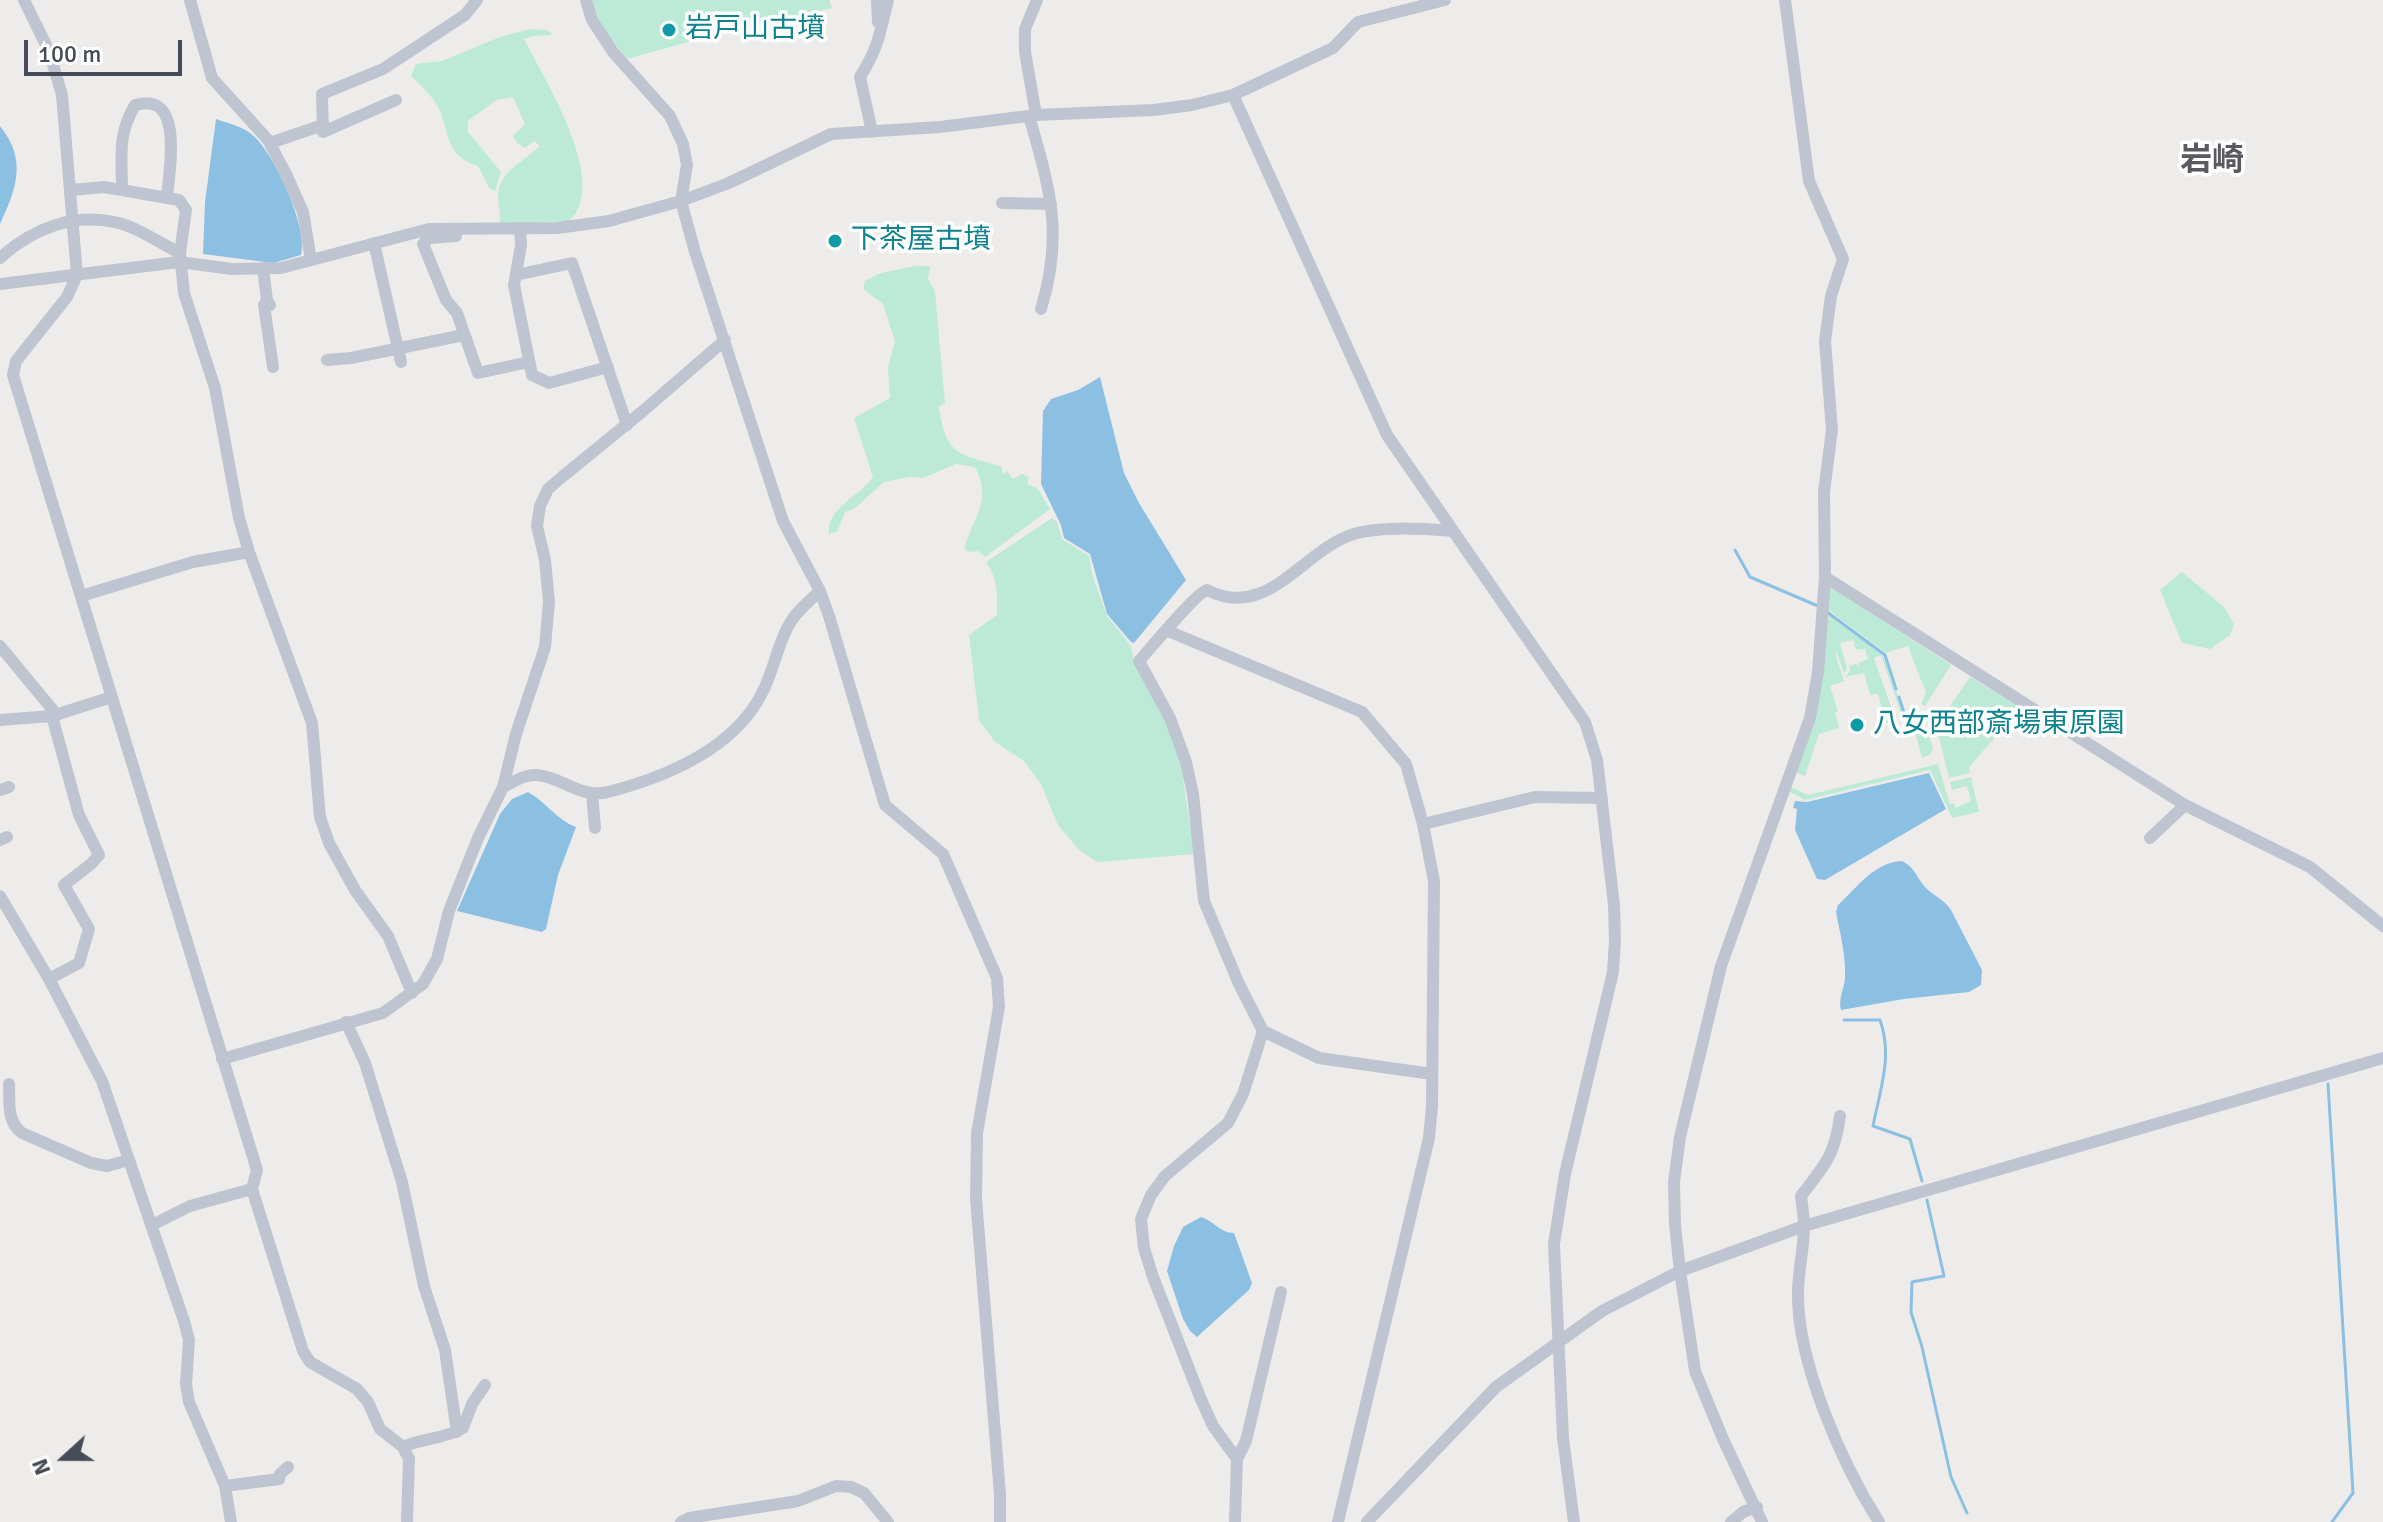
<!DOCTYPE html>
<meta charset="utf-8">
<style>
body{margin:0}
#map{position:relative;width:2383px;height:1522px;overflow:hidden;background:#eeeceb;font-family:Signika,sans-serif}
canvas{display:block}
.north{position:absolute;left:24px;top:1418px;width:80px;height:80px;-webkit-text-stroke:6px #fff;paint-order:stroke;rotate:249deg;font-size:22px;font-weight:700;line-height:32px;text-align:center;color:#454b57}
.north::after{content:'';display:block;margin:auto;width:28px;height:36px;background:#454b57;clip-path:polygon(50% 0,100% 100%,50% 72%,0 100%)}
.scale{position:absolute;left:24px;top:40px;width:158px;height:36px;box-sizing:border-box;border:4px solid #454b57;border-top:0;padding-left:10px;font-size:24px;line-height:28px;white-space:nowrap;color:#454b57;-webkit-text-stroke:6px #fff;paint-order:stroke}
</style>
<div id="map">
<canvas width="2383" height="1522"></canvas>
<div class="north">N</div>
<div class="scale">100 m</div>
</div>
<script>
const ctx = document.querySelector('canvas').getContext('2d');
ctx.lineJoin = 'round';
function paint(path, color) { ctx.fillStyle = color; ctx.fill(path, 'evenodd'); }
function stroke(path, color, width, dash) { ctx.strokeStyle = color; ctx.lineWidth = width; ctx.lineCap = dash ? 'butt' : 'round'; ctx.setLineDash(dash || []); ctx.stroke(path); }
function write(font, color, halo, rows, align = 'center') {
  ctx.font = font + ' Signika,"Noto Sans JP",sans-serif'; ctx.lineWidth = 7; ctx.setLineDash([]); ctx.textBaseline = 'middle'; ctx.strokeStyle = halo; ctx.fillStyle = color; for (const [text, x, y, turn = 0] of rows) {
    ctx.save(); ctx.translate(x, y); ctx.rotate((+turn || 0) * Math.PI / 180); ctx.textAlign = isNaN(turn) ? turn : align; if (halo) ctx.strokeText(text, 0, 0); ctx.fillText(text, 0, 0); ctx.restore();
  }
}
paint(new Path2D(`
 M 592,0 L 829,0 L 832,8 L 720,33 L 627,59 L 601,26 Z
 M 530,29 L 547,30 L 553,35 L 534,36 L 524,39 C 544,79 611,183 569,221 L 500,225 C 501,215 499,209 498,199 C 496,173 523,162 540,146 L 534,141 L 525,148 L 517,143 L 513,136 L 525,124 L 513,97 L 496,100 L 468,121 L 468,132 L 501,172 L 495,191 L 489,188 L 478,166 C 443,155 451,132 437,105 C 430,94 420,84 411,76 L 416,64 L 442,61 L 500,37 Z
 M 915,266 L 930,266 L 928,279 L 935,292 L 945,403 L 939,407 C 946,457 959,453 1002,467 L 1002,474 L 1007,471 L 1013,479 L 1022,474 L 1029,477 L 1027,484 L 1038,489 L 1050,509 L 985,557 L 978,551 L 970,552 L 964,549 C 973,518 993,500 975,467 L 956,464 L 923,478 L 909,477 L 884,482 L 854,509 L 845,512 L 837,532 L 829,534 C 825,509 861,495 873,477 L 854,418 L 890,398 L 888,367 L 895,341 L 883,304 L 863,289 L 865,281 L 881,273 Z
 M 1052,518 L 1057,522 L 1062,539 L 1089,556 L 1092,574 L 1107,616 L 1131,646 L 1134,662 L 1167,718 L 1181,764 L 1194,854 L 1097,862 L 1079,850 L 1058,825 L 1041,784 L 1024,761 L 995,742 L 979,720 L 969,635 L 997,615 C 997,594 998,579 986,562 Z
 M 2182,572 L 2224,607 L 2234,624 L 2230,635 L 2210,649 L 2182,643 L 2160,590 Z
 M 1832,588 L 1951,665 L 1925,706 L 1921,704 L 1926,693 L 1908,646 L 1886,653 L 1827,609 L 1828,590 Z
 M 1826,612 L 1882,653 L 1906,718 L 1903,719 L 1881,655 L 1874,658 L 1896,721 L 1885,723 L 1878,694 L 1870,695 L 1864,673 L 1845,677 L 1850,671 L 1849,666 L 1856,664 L 1860,668 L 1858,663 L 1868,659 L 1865,649 L 1856,650 L 1853,640 L 1840,643 L 1847,668 L 1844,674 L 1837,653 L 1835,653 L 1844,681 L 1830,686 L 1838,711 L 1835,712 L 1839,728 L 1819,734 L 1805,776 L 1794,772 Z
 M 1970,677 L 2021,708 L 1969,767 L 1970,773 L 1949,778 L 1936,726 Z
 M 1919,727 L 1928,732 L 1933,749 L 1931,754 L 1922,758 L 1914,728 Z
 M 1938,764 L 1950,804 L 1954,803 L 1956,808 L 1971,801 L 1967,786 L 1952,790 L 1950,782 L 1971,777 L 1979,812 L 1952,818 L 1930,770 L 1805,800 L 1788,791 L 1789,786 L 1808,795 Z`), '#bcead6');
paint(new Path2D(`
 M 216,119 C 227,123 241,126 250,133 C 273,149 309,229 301,255 L 273,263 L 203,254 L 205,202 Z
 M 0,126 C 27,159 17,188 0,224 Z
 M 1100,377 L 1124,473 L 1139,503 L 1186,580 L 1134,643 L 1131,642 L 1107,614 L 1090,554 L 1064,538 L 1061,525 L 1041,484 L 1043,411 L 1051,399 L 1078,390 Z
 M 1929,773 L 1946,809 L 1825,880 L 1817,879 L 1795,830 L 1797,809 L 1793,808 L 1795,801 L 1807,802 Z
 M 528,792 C 546,802 557,820 576,827 L 558,875 L 546,929 L 542,932 L 457,911 L 500,814 L 512,799 Z
 M 1902,861 C 1915,867 1916,877 1925,887 C 1933,896 1944,899 1951,910 L 1982,970 L 1981,985 L 1969,992 L 1904,999 L 1841,1010 C 1838,998 1844,990 1845,978 C 1846,956 1840,933 1836,912 L 1838,905 C 1857,888 1874,862 1902,861 Z
 M 1201,1217 C 1214,1221 1220,1233 1234,1233 L 1252,1283 L 1249,1290 L 1197,1337 L 1190,1331 L 1183,1319 L 1167,1271 L 1174,1246 L 1183,1227 Z`), '#8cc0e3');
stroke(new Path2D(`
 M 1735,550 L 1750,577 L 1818,606
 M 1827,612 L 1885,655 L 1896,689
 M 1899,697 L 1906,719
 M 1844,1020 L 1880,1020 C 1893,1056 1880,1090 1873,1126 L 1910,1139 L 1922,1181
 M 2328,1084 L 2353,1493 L 2332,1522
 M 1927,1200 L 1944,1276 L 1912,1282 L 1911,1312 L 1922,1347 L 1951,1477 L 1967,1513`), '#8cc0e3', 3);
stroke(new Path2D(`
 M 24,0 L 49,51 L 62,95 L 77,275 L 67,297 L 16,361 L 13,375 L 257,1170 L 252,1189 L 303,1351 L 310,1362 L 357,1389 L 368,1402 L 380,1429 L 403,1447 L 409,1459 L 407,1522
 M 190,0 L 212,78 L 268,140 L 286,174 L 303,212 L 311,260
 M 586,0 L 592,20 L 613,52 L 670,116 L 683,144 L 687,165 L 681,201 L 695,252 L 783,521 L 820,591 L 829,616 L 885,805 L 943,854 L 997,978 L 999,1007 L 977,1133 L 976,1199 L 1000,1494 L 1000,1522
 M 877,0 L 878,22
 M 1233,95 L 1387,435 L 1585,722 L 1597,760 L 1614,905 L 1615,940 L 1613,972 L 1565,1174 L 1554,1244 L 1563,1438 L 1574,1522
 M 396,100 L 323,132 L 322,94 L 383,69 L 465,15 L 477,0
 M 1036,115 L 1025,52 L 1025,29 L 1037,0
 M 1029,116 C 1050,189 1064,234 1041,309
 M 872,132 L 860,77 C 879,47 880,32 888,0
 M 270,143 L 323,125
 M 71,190 L 104,187 L 179,200 L 186,210 L 180,253 L 184,293 L 215,388 L 239,518 L 249,552 L 312,723 L 320,817 L 329,843 L 355,890 L 388,936 L 412,993
 M 122,190 C 122,156 117,136 135,105 C 185,90 169,170 167,198
 M 1002,203 L 1051,204
 M 520,228 L 521,245 L 514,285 L 532,375 L 549,383 L 608,367
 M 456,236 L 429,238 L 423,244 L 446,300 L 457,313 L 478,373 L 529,362
 M 374,243 L 401,362
 M 0,258 C 33,228 75,212 119,223 C 139,228 161,244 180,253
 M 263,268 L 267,300 L 270,305
 M 516,275 L 572,263 L 627,425
 M 0,284 L 179,262 L 232,269 L 281,268 L 429,229 L 557,228 L 609,221 L 681,201 L 729,183 L 831,134 L 940,127 L 1036,115 L 1154,110 L 1192,105 L 1233,95 L 1333,48 L 1358,22 L 1445,0
 M 267,300 L 264,305 L 273,367
 M 327,360 L 351,358 L 464,335
 M 1825,577 L 2185,805 L 2310,867 L 2383,926
 M 81,596 L 193,562 L 249,552
 M 1168,631 L 1362,712 L 1406,764 L 1423,824 L 1434,881 L 1432,1106 L 1429,1138 L 1338,1522
 M 0,646 L 57,715
 M 0,720 L 52,716 L 112,697
 M 503,787 C 513,782 525,774 537,775 C 562,777 581,799 608,792 C 666,777 735,749 763,691 C 775,668 778,639 794,617 C 801,608 811,599 820,591
 M 0,790 L 9,787
 M 592,793 L 595,828
 M 1423,824 L 1535,797 L 1602,798
 M 2150,838 L 2185,805
 M 0,840 L 7,837
 M 0,896 L 49,979 L 102,1081 L 184,1321 L 189,1340 L 186,1384 L 189,1402 L 225,1486 L 231,1522
 M 49,979 L 79,963 L 89,929 L 64,885 L 91,864 L 99,855 L 79,815 L 52,716
 M 346,1022 L 365,1063 L 402,1182 L 424,1286 L 445,1350 L 457,1432
 M 222,1059 L 383,1013 L 423,984 L 437,959 L 449,911 L 478,838 L 503,787 L 516,734 L 545,647 L 549,602 L 545,560 L 537,526 L 540,506 L 548,489 L 562,477 L 643,411 L 725,340
 M 1432,1074 L 1319,1058 L 1263,1031 L 1239,984 L 1204,901 L 1193,794 L 1186,762 L 1170,718 L 1139,661 C 1151,648 1196,593 1207,590 C 1266,620 1299,556 1348,536 C 1374,525 1425,529 1453,531
 M 9,1084 C 10,1102 6,1121 22,1133 L 91,1163 L 107,1166 L 129,1160
 M 1840,1116 C 1835,1155 1825,1165 1801,1196 C 1802,1206 1804,1216 1804,1226 C 1804,1249 1798,1271 1798,1293 C 1797,1362 1842,1464 1879,1522
 M 152,1225 L 190,1206 L 252,1189
 M 403,1447 C 423,1438 445,1439 463,1428 L 472,1404 L 485,1385
 M 1237,1459 L 1246,1441 L 1281,1292
 M 225,1486 L 279,1479 L 280,1474 L 288,1467
 M 681,1522 L 689,1518 L 798,1501 L 836,1486 L 851,1487 L 864,1493 L 888,1522
 M 1235,1522 L 1237,1459 L 1213,1426 L 1200,1397 L 1153,1277 L 1144,1248 L 1141,1219 L 1151,1195 L 1165,1176 L 1228,1123 L 1243,1094 L 1263,1031
 M 1367,1522 L 1496,1387 L 1602,1311 L 1680,1271 L 1804,1226 L 2383,1058
 M 1731,1522 L 1743,1512 L 1757,1507
 M 1762,1522 L 1723,1439 L 1695,1371 L 1680,1271 L 1675,1225 L 1674,1182 L 1680,1137 L 1721,966 L 1810,718 L 1818,672 L 1825,577 L 1824,492 L 1832,430 L 1825,341 L 1831,296 L 1843,259 L 1809,181 L 1785,0`), '#bfc5d0', 12);
for (const [x, y, r, color] of [
 [669,30,8,"#0f9aa8"],
 [835,241,8,"#0f9aa8"],
 [1857,725,8,"#0f9aa8"]
]) { const dot = new Path2D(); dot.arc(x, y, r, 0, 2 * Math.PI); ctx.fillStyle = color; ctx.fill(dot); stroke(dot, '#fff', 3); }
write('28px', '#0d838f', '#fff', [
 ["岩戸山古墳",685,30],
 ["下茶屋古墳",851,241],
 ["八女西部斎場東原園",1873,725]
], 'left');
write('bold 32px', '#595a5f', '#fff', [
 ["岩崎",2212,162]
]);
</script>
